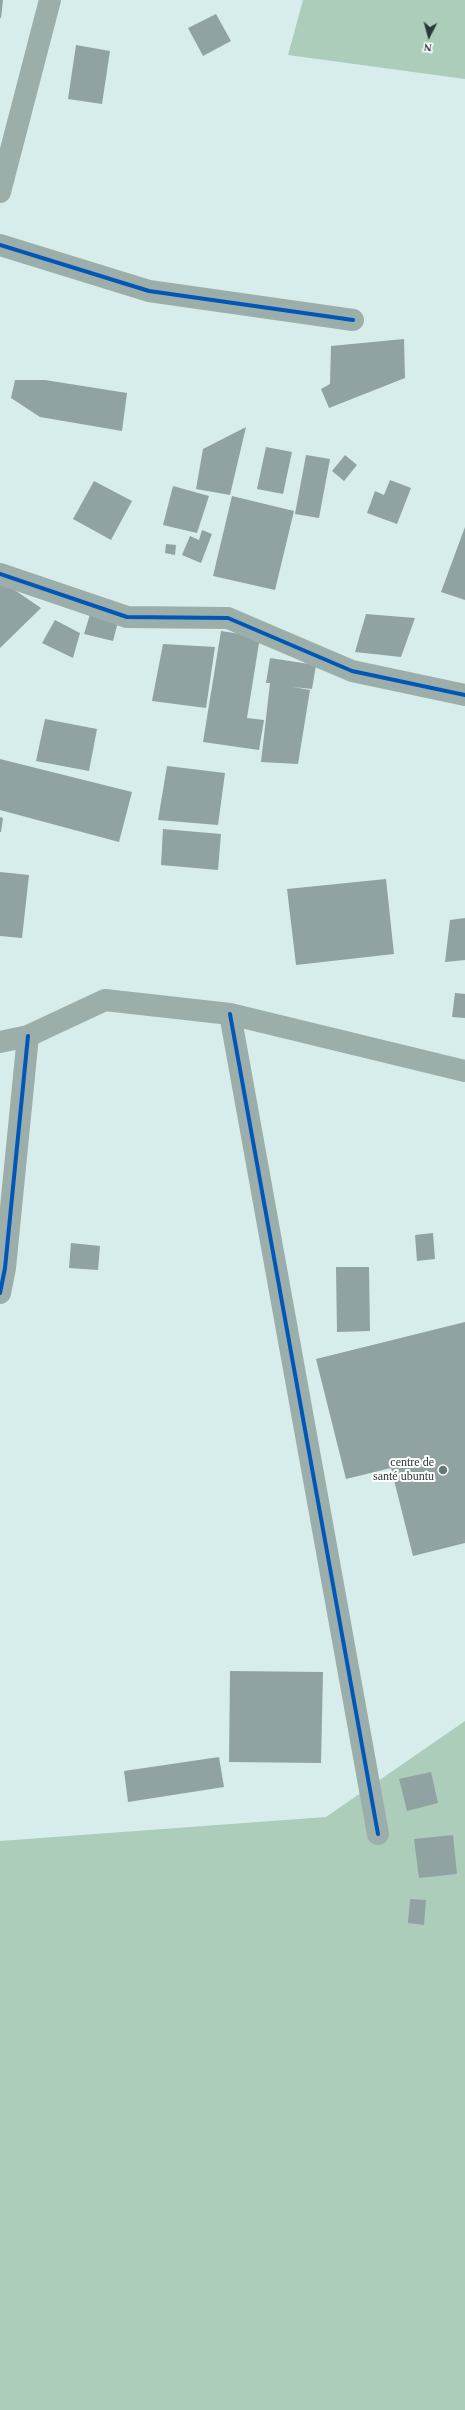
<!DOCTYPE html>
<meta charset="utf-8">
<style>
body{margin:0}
#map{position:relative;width:465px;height:2410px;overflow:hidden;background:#d6edec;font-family:Georgia,serif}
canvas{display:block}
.north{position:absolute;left:409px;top:16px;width:40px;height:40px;-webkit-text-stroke:3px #fff;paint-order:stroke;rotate:186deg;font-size:11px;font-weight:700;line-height:16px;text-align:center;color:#293938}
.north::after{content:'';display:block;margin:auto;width:14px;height:18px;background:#293938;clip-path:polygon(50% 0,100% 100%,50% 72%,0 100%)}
</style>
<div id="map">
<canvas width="465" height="2410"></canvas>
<div class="north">N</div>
</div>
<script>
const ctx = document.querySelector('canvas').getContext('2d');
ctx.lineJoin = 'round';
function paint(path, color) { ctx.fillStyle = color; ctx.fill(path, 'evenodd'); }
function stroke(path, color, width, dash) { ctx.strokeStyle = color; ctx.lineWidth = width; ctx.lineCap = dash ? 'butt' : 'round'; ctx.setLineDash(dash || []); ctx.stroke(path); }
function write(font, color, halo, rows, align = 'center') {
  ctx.font = font + ' Georgia,serif'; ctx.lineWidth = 4; ctx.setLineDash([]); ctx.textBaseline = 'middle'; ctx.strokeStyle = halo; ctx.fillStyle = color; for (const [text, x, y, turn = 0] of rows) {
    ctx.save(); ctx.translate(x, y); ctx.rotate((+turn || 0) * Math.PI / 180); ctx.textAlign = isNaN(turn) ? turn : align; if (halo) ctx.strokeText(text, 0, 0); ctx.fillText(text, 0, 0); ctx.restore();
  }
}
paint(new Path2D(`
 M 303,0 L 465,0 L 465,79 L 288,55 Z
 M 465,1721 L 465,2410 L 0,2410 L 0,1841 L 326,1817 Z`), '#abcdba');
paint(new Path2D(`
 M 0,0 L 3,0 L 1,18 L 0,18 Z
 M 216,14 L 231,41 L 203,56 L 188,28 Z
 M 76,45 L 110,51 L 102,104 L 68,99 Z
 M 404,339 L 405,378 L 329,408 L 321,389 L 330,384 L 331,346 Z
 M 15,380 L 45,380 L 127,393 L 122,431 L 40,417 L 11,398 Z
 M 246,427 L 230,495 L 196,489 L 203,449 Z
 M 266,447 L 292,452 L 283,494 L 257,489 Z
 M 306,455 L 330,459 L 319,518 L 295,514 Z
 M 345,455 L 357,465 L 344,481 L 332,471 Z
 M 390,480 L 411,488 L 397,524 L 367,513 L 375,491 L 384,495 Z
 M 94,481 L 132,501 L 111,540 L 73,519 Z
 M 173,486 L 209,496 L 197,533 L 163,525 Z
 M 232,496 L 294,511 L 275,590 L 213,576 Z
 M 465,527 L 465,600 L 441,592 Z
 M 202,530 L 212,534 L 201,563 L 182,555 L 190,536 L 199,540 Z
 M 166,544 L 176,545 L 175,555 L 165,553 Z
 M 0,580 L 41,608 L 0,648 Z
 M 91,611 L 119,618 L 113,641 L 84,634 Z
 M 366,614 L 415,618 L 401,657 L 355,652 Z
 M 55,620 L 80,633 L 73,658 L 42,643 Z
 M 221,631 L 260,637 L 247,718 L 264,720 L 259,750 L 203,742 Z
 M 163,644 L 215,647 L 206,708 L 152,701 Z
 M 270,658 L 316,665 L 312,689 L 293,687 L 310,690 L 298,764 L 261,762 L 270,683 L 266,683 Z
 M 45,719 L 97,729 L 89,771 L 36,761 Z
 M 0,759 L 132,792 L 119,842 L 0,810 Z
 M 167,766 L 225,773 L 218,825 L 158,820 Z
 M 0,817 L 3,818 L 1,832 L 0,832 Z
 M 163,829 L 221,834 L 218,870 L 161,865 Z
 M 0,872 L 29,875 L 22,938 L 0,936 Z
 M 386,879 L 394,954 L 296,965 L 287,889 Z
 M 465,918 L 465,960 L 445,962 L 450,920 Z
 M 455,993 L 465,994 L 465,1018 L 452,1017 Z
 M 433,1233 L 435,1259 L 417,1261 L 415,1235 Z
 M 71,1243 L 100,1246 L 98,1270 L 69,1268 Z
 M 336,1267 L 369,1267 L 370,1331 L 337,1332 Z
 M 465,1322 L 465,1543 L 413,1556 L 391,1468 L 346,1479 L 316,1359 Z
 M 230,1671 L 323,1672 L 321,1763 L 229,1762 Z
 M 219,1757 L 224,1787 L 128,1802 L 124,1771 Z
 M 431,1772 L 438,1803 L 407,1811 L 399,1779 Z
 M 453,1835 L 457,1874 L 419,1878 L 414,1839 Z
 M 410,1899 L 426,1900 L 424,1925 L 408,1923 Z`), '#91a2a3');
stroke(new Path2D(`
 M 0,192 L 50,0
 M 0,245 L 149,291 L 353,320
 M 0,574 L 127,617 L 228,618 L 352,671 L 465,695
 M 230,1014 L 378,1834
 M 0,1042 L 28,1036 L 105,1000 L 230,1014 L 465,1071
 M 0,1293 L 5,1268 L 28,1036`), '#9baeaa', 22);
stroke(new Path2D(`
 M 0,245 L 149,291 L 353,320
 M 0,574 L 127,617 L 228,618 L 352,671 L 465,695
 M 230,1014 L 378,1834
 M 0,1293 L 5,1268 L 28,1036`), '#0057b8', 4);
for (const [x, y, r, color] of [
 [443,1470,5,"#667877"]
]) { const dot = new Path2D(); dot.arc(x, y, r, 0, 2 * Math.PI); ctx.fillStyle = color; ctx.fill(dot); stroke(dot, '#fff', 1.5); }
write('12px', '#293938', '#fff', [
 ["centre de",434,1463],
 ["santé ubuntu",434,1477]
], 'right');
</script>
